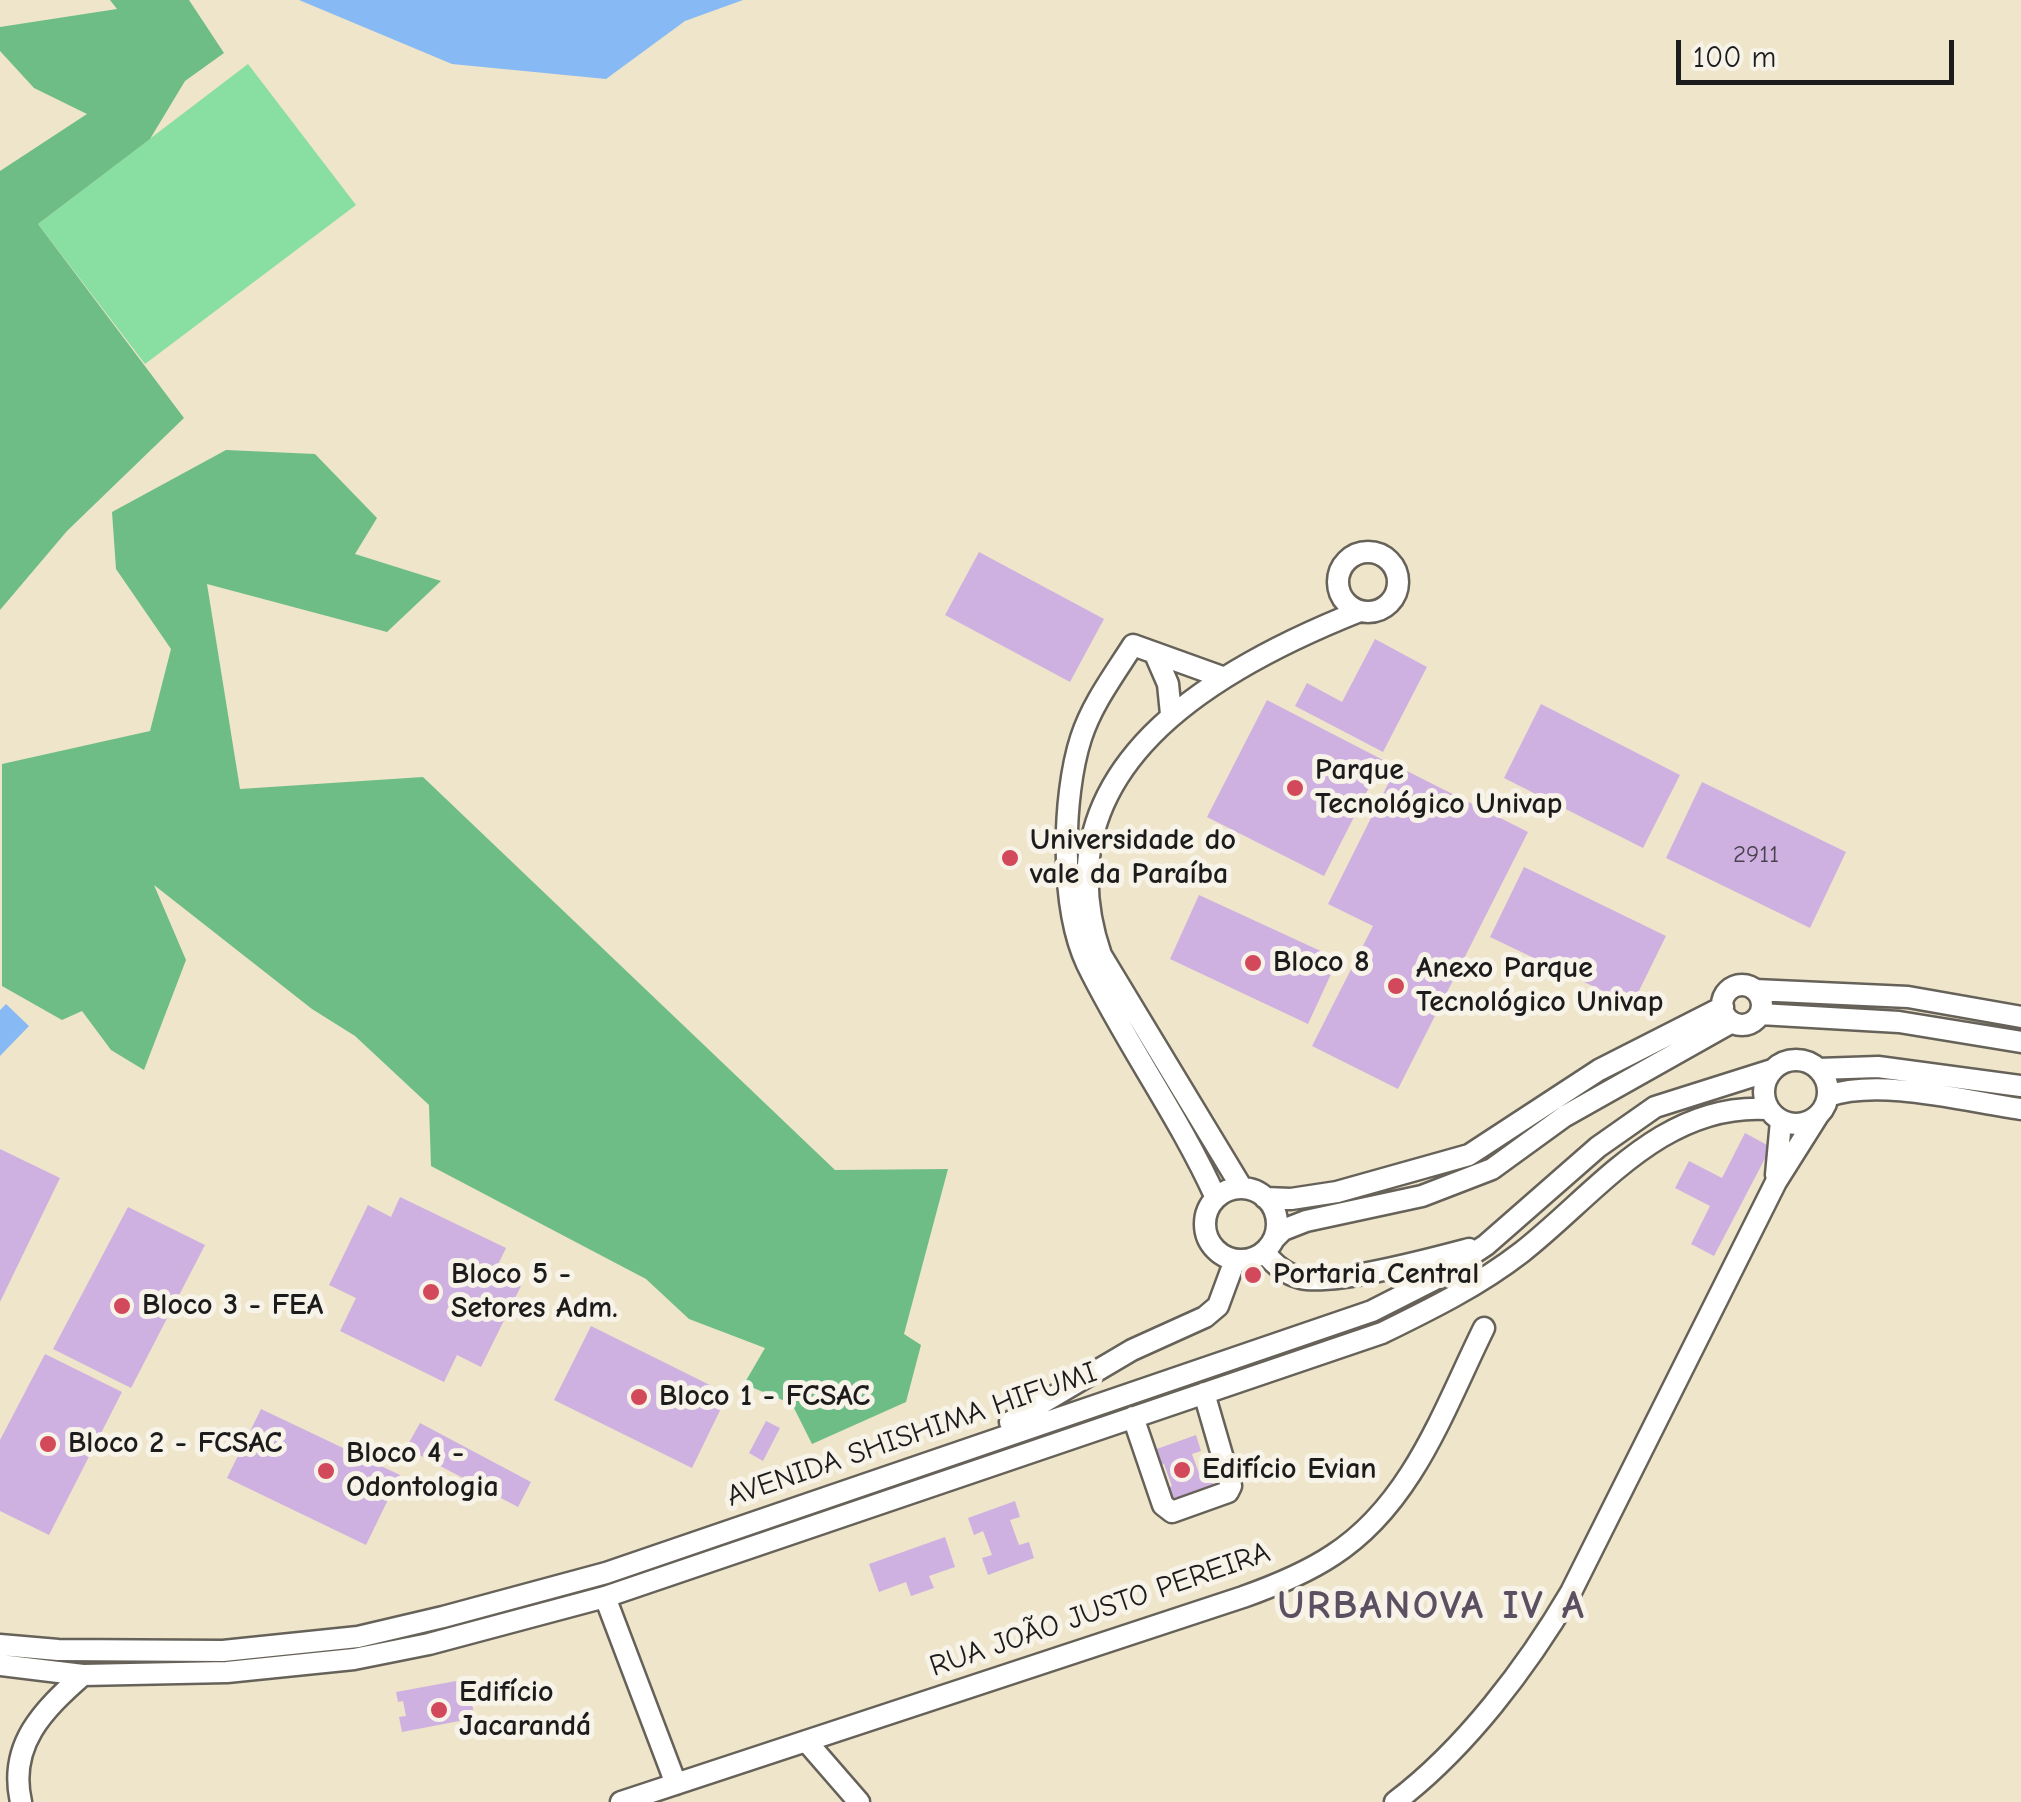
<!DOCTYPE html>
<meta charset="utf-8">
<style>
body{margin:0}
#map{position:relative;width:2021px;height:1802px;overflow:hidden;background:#eee5ca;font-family:"Comic Neue",sans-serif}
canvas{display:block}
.scale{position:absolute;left:1676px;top:40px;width:278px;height:45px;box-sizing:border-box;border:5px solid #1c1c1c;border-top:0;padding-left:12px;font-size:30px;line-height:35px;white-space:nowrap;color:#1c1c1c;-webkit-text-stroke:8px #f7f3e8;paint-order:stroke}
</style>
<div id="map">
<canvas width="2021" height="1802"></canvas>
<div class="scale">100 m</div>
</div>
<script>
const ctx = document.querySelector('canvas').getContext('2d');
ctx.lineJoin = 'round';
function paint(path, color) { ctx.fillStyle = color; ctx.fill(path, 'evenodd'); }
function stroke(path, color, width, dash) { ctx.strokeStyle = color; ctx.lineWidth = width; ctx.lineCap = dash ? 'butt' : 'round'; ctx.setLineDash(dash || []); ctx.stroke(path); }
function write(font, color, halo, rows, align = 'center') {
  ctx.font = font + ' "Comic Neue",sans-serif'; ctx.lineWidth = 10; ctx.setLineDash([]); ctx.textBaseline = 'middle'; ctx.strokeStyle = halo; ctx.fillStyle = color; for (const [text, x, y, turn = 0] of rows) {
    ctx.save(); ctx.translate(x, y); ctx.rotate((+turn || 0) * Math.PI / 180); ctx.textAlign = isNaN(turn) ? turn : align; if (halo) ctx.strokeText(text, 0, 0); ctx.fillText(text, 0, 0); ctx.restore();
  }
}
paint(new Path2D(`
 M 248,64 L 356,205 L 145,364 L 38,224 Z`), '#89dea1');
paint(new Path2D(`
 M 110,0 L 189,0 L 224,53 L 185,81 L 150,139 L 38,224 L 184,418 L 67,531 L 0,610 L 0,171 L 87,114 L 34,88 L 0,51 L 0,27 L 117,9 Z
 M 226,450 L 315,454 L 377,518 L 355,554 L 441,581 L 387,632 L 207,584 L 240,789 L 423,777 L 835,1170 L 948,1169 L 904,1334 L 921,1345 L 906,1402 L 812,1444 L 792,1404 L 744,1384 L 765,1348 L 689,1319 L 646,1279 L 431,1166 L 429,1105 L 355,1036 L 312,1009 L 154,885 L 186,960 L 144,1070 L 111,1050 L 82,1011 L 62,1020 L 2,986 L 2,764 L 150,731 L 171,649 L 116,569 L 112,512 Z`), '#6ebd87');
paint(new Path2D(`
 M 299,0 L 743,0 L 685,21 L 606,79 L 452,64 Z
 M 6,1004 L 29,1026 L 0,1056 L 0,1010 Z`), '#87baf4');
paint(new Path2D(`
 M 979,552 L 1104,619 L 1070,682 L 945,615 Z
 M 1375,639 L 1427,667 L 1383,752 L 1295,706 L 1307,683 L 1342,702 Z
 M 1267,700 L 1383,760 L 1324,876 L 1207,817 Z
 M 1541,704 L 1680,775 L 1643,848 L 1504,778 Z
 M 1397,766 L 1528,832 L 1398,1089 L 1312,1046 L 1373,926 L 1328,904 Z
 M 1702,782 L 1846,852 L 1810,928 L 1666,858 Z
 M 1524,867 L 1666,936 L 1632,1005 L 1490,937 Z
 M 1199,895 L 1338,959 L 1308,1024 L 1170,959 Z
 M 1745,1133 L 1771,1147 L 1714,1256 L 1691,1244 L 1710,1206 L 1675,1188 L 1689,1161 L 1722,1178 Z
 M 0,1149 L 60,1178 L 0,1302 Z
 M 400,1197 L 506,1248 L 494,1273 L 521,1286 L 481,1367 L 457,1355 L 444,1382 L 340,1331 L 356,1298 L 329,1285 L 368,1205 L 391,1217 Z
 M 128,1207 L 205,1245 L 131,1388 L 53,1349 Z
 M 591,1326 L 728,1394 L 692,1468 L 554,1400 Z
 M 45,1354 L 122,1392 L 49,1535 L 0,1511 L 0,1440 Z
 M 261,1409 L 400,1475 L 366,1545 L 227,1478 Z
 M 766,1421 L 780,1428 L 763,1461 L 749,1453 Z
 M 420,1423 L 531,1482 L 518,1507 L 406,1448 Z
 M 1196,1435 L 1201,1451 L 1192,1454 L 1200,1476 L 1210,1473 L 1216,1492 L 1170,1507 L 1164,1489 L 1172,1486 L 1164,1464 L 1157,1466 L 1151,1451 Z
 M 1015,1501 L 1020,1517 L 1010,1520 L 1019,1545 L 1029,1542 L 1034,1558 L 988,1575 L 982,1558 L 992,1555 L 983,1531 L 974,1535 L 968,1518 Z
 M 945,1537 L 955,1567 L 929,1576 L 934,1588 L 911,1596 L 906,1582 L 879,1592 L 869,1564 Z
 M 467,1679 L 470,1688 L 464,1689 L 467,1705 L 472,1704 L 475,1718 L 402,1732 L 399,1717 L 406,1716 L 403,1701 L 398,1702 L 396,1692 Z`), '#cfb1e1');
const minor = new Path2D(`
 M1338 582a30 30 0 1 1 60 0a30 30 0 1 1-60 0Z
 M 1155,654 L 1168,684 L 1171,714
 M1722 1005a20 20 0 1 1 40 0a20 20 0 1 1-40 0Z
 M 1755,990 L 1908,997 L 2021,1017
 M 1760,1014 L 1899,1022 L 2021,1042
 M1764 1092a32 32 0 1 1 64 0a32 32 0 1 1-64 0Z
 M 1818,1069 L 1878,1067 L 2021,1086
 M 1828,1096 C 1880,1078 1965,1101 2021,1109
 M 1776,1175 L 1781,1121
 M 1242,1188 L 1101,955 C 1037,769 1214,669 1360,611
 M1205 1224a36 36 0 1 1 72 0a36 36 0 1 1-72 0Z
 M 1216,1198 C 1179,1116 1126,1044 1087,964 C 1060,907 1062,797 1081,738 C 1092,704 1114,675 1133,645 L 1222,677
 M 1265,1198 L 1291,1199 L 1337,1192 L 1469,1155 L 1599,1070 L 1723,1007
 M 1273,1240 L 1283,1230 L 1306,1221 L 1422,1196 L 1492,1169 L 1565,1116 L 1732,1022
 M 1264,1252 C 1275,1265 1285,1274 1301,1278 C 1332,1286 1435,1258 1469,1249
 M 1133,1417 L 1163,1505 L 1172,1512 L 1228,1492 L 1231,1486 L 1204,1393
 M 1010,1422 L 1132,1350 L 1205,1317 L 1218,1306 L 1235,1260
 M 605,1597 L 676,1784
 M 0,1645 L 58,1650 L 223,1651 L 358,1637 L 443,1617 L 606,1573 L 1372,1311 L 1435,1279 L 1486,1245 L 1598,1147 L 1655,1107 L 1772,1070
 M 0,1665 L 83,1675 L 227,1672 L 354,1659 L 429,1644 L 605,1597 L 1382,1333 C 1431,1309 1478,1286 1522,1252 C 1597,1193 1662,1102 1768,1109
 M 806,1741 L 859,1802
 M 21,1802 C 8,1745 43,1710 83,1675
 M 621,1802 L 1243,1597 C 1274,1586 1306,1573 1333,1555 C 1412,1504 1444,1409 1484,1328
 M 1395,1802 C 1465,1749 1527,1667 1571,1592 L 1776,1182 L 1817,1117`);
stroke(minor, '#666259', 25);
stroke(minor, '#fff', 20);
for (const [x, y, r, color] of [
 [1295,788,10,"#d1495b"],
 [1010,858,10,"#d1495b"],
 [1253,963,10,"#d1495b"],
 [1396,986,10,"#d1495b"],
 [1253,1275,10,"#d1495b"],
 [431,1292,10,"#d1495b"],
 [122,1306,10,"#d1495b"],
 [639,1397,10,"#d1495b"],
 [48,1444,10,"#d1495b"],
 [1182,1470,10,"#d1495b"],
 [326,1471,10,"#d1495b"],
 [439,1710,10,"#d1495b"]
]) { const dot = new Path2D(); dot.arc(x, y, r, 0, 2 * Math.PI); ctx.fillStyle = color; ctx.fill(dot); stroke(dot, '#f7f3e8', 4); }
write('25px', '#49414d', null, [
 ["2911",1756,855]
]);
write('bold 30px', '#1c1c1c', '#f7f3e8', [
 ["Parque",1315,771],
 ["Tecnológico Univap",1315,805],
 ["Universidade do",1030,841],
 ["vale da Paraíba",1030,875],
 ["Bloco 8",1273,963],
 ["Anexo Parque",1416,969],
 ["Tecnológico Univap",1416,1003],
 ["Bloco 5 -",451,1275],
 ["Setores Adm.",451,1309],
 ["Portaria Central",1273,1275],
 ["Bloco 3 - FEA",142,1306],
 ["Bloco 1 - FCSAC",659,1397],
 ["Bloco 2 - FCSAC",68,1444],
 ["Bloco 4 -",346,1454],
 ["Odontologia",346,1488],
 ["Edifício Evian",1202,1470],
 ["Edifício",459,1693],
 ["Jacarandá",459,1727]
], 'left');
write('30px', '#1c1c1c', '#f7f3e8', [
 ["AVENIDA SHISHIMA HIFUMI",912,1435,-19],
 ["RUA JOÃO JUSTO PEREIRA",1100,1610,-19]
]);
ctx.letterSpacing = '2.5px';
write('bold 40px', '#5b5061', '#f7f3e8', [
 ["URBANOVA IV A",1432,1607]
]);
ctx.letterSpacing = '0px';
</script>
